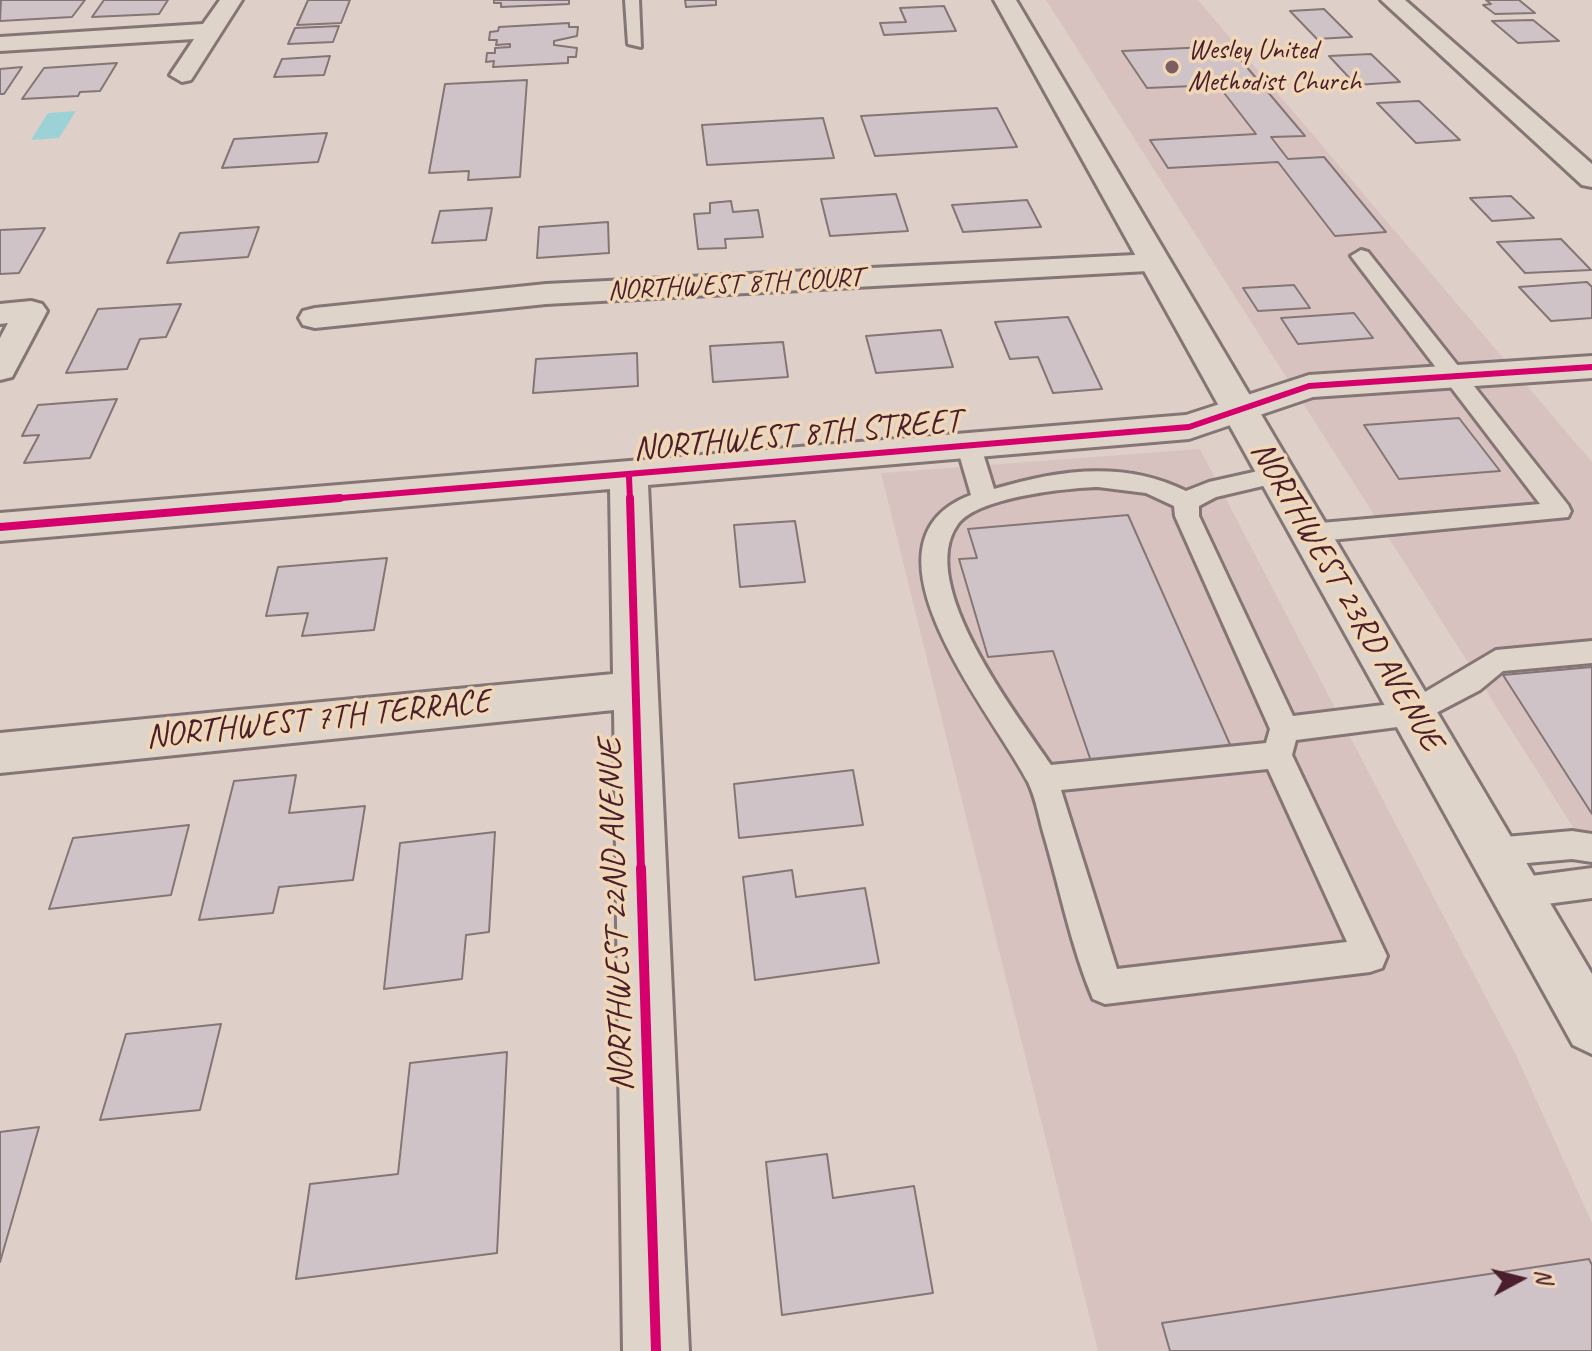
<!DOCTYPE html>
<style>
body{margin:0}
#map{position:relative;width:1592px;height:1351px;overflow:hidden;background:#ded0c8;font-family:Caveat,sans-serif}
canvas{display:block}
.north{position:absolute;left:1480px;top:1239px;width:80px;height:80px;-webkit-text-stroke:6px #f0d7b8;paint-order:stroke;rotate:83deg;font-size:22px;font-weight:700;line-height:32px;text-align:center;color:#4a1f2b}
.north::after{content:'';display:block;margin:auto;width:28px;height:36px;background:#4a1f2b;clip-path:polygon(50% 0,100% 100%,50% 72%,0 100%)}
</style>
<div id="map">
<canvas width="1592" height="1351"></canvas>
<div class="north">N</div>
</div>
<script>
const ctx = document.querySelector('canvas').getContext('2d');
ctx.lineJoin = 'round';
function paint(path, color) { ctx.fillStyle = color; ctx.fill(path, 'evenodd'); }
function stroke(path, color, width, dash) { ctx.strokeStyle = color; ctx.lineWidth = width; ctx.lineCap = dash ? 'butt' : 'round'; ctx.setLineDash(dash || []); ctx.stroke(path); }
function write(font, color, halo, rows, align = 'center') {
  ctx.font = font + ' Caveat,sans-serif'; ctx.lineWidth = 7; ctx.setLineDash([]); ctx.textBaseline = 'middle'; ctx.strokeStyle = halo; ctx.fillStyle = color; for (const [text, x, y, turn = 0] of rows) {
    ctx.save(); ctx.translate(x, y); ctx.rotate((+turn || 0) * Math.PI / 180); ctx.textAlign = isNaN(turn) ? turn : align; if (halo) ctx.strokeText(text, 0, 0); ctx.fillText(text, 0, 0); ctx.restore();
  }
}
paint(new Path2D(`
 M 1046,0 L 1198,0 L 1592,462 L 1592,857 Z
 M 1200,449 L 1515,1053 L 1592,1223 L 1592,1351 L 1098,1351 L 881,473 Z`), '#d8c2c0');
paint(new Path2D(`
 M 76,111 L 59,138 L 31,140 L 48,113 Z`), '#9cd1d5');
const building = new Path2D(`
 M 1,0 L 85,0 L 72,17 L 0,21 Z
 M 104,0 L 168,0 L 159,14 L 92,17 Z
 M 308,0 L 350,0 L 341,23 L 297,25 Z
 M 494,0 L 569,0 L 569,4 L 501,7 L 501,3 L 494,3 Z
 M 685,0 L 716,0 L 716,5 L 686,7 Z
 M 1486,0 L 1519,0 L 1535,13 L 1495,14 L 1483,5 L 1491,4 Z
 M 944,6 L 956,31 L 884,35 L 880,23 L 906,22 L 900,8 Z
 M 1324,9 L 1352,37 L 1317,39 L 1290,11 Z
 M 1533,20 L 1559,41 L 1518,43 L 1492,21 Z
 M 569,23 L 569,27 L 578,27 L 577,36 L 554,41 L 554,45 L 577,48 L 576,57 L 568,57 L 568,63 L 493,67 L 494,61 L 486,62 L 487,53 L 495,53 L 495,48 L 510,47 L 510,44 L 496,45 L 497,40 L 489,40 L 490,32 L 498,31 L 499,27 Z
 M 339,26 L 333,42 L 288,44 L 295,28 Z
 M 1229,46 L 1305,136 L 1271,137 L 1288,159 L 1324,157 L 1386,232 L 1335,236 L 1278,162 L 1168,168 L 1150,140 L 1256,134 L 1218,85 L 1147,88 L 1122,51 Z
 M 1371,54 L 1400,82 L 1356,85 L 1329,56 Z
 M 330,56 L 324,75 L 274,77 L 282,59 Z
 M 117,63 L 100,91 L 80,92 L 78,96 L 22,99 L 44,68 Z
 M 22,67 L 4,94 L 0,94 L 0,69 Z
 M 527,80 L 520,177 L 468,180 L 469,171 L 429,173 L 445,84 Z
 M 1419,101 L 1460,140 L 1416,143 L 1377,103 Z
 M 997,108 L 1017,147 L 875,156 L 861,116 Z
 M 823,118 L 834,158 L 707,165 L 702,125 Z
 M 327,133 L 318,162 L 222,168 L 234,139 Z
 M 896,194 L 908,231 L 830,236 L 821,199 Z
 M 1511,196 L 1534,218 L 1492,221 L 1470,198 Z
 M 1027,200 L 1041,227 L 963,232 L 952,205 Z
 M 731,201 L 733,212 L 758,210 L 763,237 L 725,239 L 726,248 L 698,249 L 694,214 L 710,213 L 710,203 Z
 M 492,208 L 486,240 L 432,243 L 440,211 Z
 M 608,222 L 609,253 L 537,258 L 539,227 Z
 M 259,227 L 248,257 L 167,263 L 180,233 Z
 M 45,228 L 19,273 L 0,274 L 0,230 Z
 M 1561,239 L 1591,270 L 1525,273 L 1497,242 Z
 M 1587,282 L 1592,287 L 1592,318 L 1551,321 L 1519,287 Z
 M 1294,285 L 1310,308 L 1258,311 L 1243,288 Z
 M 181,304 L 166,337 L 140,339 L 127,369 L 66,373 L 98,309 Z
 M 1354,313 L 1373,338 L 1298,344 L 1281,318 Z
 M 1068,317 L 1102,389 L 1053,393 L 1038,357 L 1010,359 L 995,322 Z
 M 941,330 L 953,367 L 876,373 L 866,336 Z
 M 783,342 L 788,377 L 713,382 L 710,346 Z
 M 637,353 L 638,386 L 533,393 L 536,359 Z
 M 117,399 L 90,458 L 24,463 L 39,435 L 22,436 L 38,405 Z
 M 1459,418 L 1500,471 L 1399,479 L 1364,425 Z
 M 1128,515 L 1232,749 L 1092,764 L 1053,651 L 988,657 L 959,559 L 977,558 L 968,529 Z
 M 795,521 L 805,582 L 740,587 L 734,525 Z
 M 387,558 L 374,630 L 302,636 L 308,613 L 266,616 L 278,567 Z
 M 1592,667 L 1592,814 L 1503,675 Z
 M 853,770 L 863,825 L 739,838 L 734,784 Z
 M 296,775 L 289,813 L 365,806 L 353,880 L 279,887 L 273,913 L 199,920 L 234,781 Z
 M 189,825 L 171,895 L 49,909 L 73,838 Z
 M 495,832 L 489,932 L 466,935 L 462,979 L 384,989 L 400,843 Z
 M 792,870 L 796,897 L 865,888 L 879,963 L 755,980 L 743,877 Z
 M 221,1024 L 200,1110 L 100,1120 L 126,1034 Z
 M 507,1052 L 497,1253 L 296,1279 L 310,1184 L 398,1174 L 410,1063 Z
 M 39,1127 L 0,1262 L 0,1132 Z
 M 827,1154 L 833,1198 L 914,1186 L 933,1293 L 782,1315 L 766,1162 Z
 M 1589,1259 L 1592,1265 L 1592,1351 L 1170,1351 L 1162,1323 Z`);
paint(building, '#cfc3c8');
stroke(building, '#857675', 2);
const lane = new Path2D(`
 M 625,0 L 639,0 L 641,47 L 628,44 Z
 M 1361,250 L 1368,252 L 1568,505 L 1571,511 L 1568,517 L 1309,542 L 1300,539 L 1296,533 L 1300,527 L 1309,524 L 1540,504 L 1354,260 L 1351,256 Z
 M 969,439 L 981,447 L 994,489 C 1058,470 1124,460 1186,491 L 1209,482 L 1276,467 L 1284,469 L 1288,475 L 1284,481 L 1216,497 L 1199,506 L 1199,516 L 1293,716 L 1408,702 L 1496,650 L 1592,641 L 1592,663 L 1503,671 L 1480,690 L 1413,725 L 1296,740 L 1292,755 L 1387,956 L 1382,968 L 1370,972 L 1105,1004 L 1093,999 C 1071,947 1060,889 1044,835 C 1039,818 1036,798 1028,782 C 995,716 845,542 971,495 L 957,447 ZM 1098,487 L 1146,493 L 1174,506 L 1175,516 L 1270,729 L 1266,743 L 1051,765 C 1018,716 914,583 958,524 C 978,497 1066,488 1098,487 ZM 1268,769 L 1347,942 L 1117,969 L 1061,790 Z
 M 1572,831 L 1592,834 L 1592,862 L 1572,859 L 1494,866 L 1483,862 L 1478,852 L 1483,842 L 1494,838 Z
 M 1592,868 L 1592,898 L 1516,908 L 1505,904 L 1500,893 L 1505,882 L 1516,878 Z`);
const street = new Path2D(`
 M 220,0 L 242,0 L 191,80 L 182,82 L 170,75 L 194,39 L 0,51 L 0,37 L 203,24 Z
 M 1381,0 L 1405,0 L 1592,164 L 1592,187 L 1582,185 Z
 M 1155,254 L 1166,256 L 1170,263 L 1166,270 L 546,304 L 315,328 L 303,325 L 299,318 L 303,311 L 315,308 L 546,284 Z
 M 31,301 L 42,304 L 47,311 L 12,377 L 0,380 L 0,338 L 8,323 L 0,324 L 0,304 Z
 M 1592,356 L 1592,378 L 1313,397 L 1189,439 L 648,485 L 689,1351 L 623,1351 L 614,710 L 0,773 L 0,733 L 613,674 L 610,489 L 0,541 L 0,513 L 1186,415 L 1309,375 Z`);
const secondary = new Path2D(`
 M 994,0 L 1016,0 L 1592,974 L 1592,1054 L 1573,1045 Z`);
stroke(lane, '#857675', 6);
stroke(street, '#857675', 6);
stroke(secondary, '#857675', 6);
paint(lane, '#ded4ca');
paint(street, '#ded4ca');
paint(secondary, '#ded4ca');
stroke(new Path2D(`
 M 629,477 L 630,500
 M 317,500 L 1189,427 L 1309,386 L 1592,367`), '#d6006c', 6);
stroke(new Path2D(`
 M 630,498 L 641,870
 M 0,527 L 340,498`), '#d6006c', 8);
stroke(new Path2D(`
 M 641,868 L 656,1351`), '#d6006c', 10);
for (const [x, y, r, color] of [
 [1172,67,8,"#7e5d62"]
]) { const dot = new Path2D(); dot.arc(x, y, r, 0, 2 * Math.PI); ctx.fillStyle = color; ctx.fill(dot); stroke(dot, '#f0d7b8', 3); }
write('28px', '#4a1f2b', '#f0d7b8', [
 ["Wesley United",1188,51],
 ["Methodist Church",1188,83]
], 'left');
write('28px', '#4a1f2b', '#f0d7b8', [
 ["NORTHWEST 8TH COURT",735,285,-3]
]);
write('34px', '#4a1f2b', '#f0d7b8', [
 ["NORTHWEST 8TH STREET",797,436,-5],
 ["NORTHWEST 23RD AVENUE",1346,596,60],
 ["NORTHWEST 7TH TERRACE",318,720,-6],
 ["NORTHWEST 22ND AVENUE",617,915,-92]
]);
</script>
